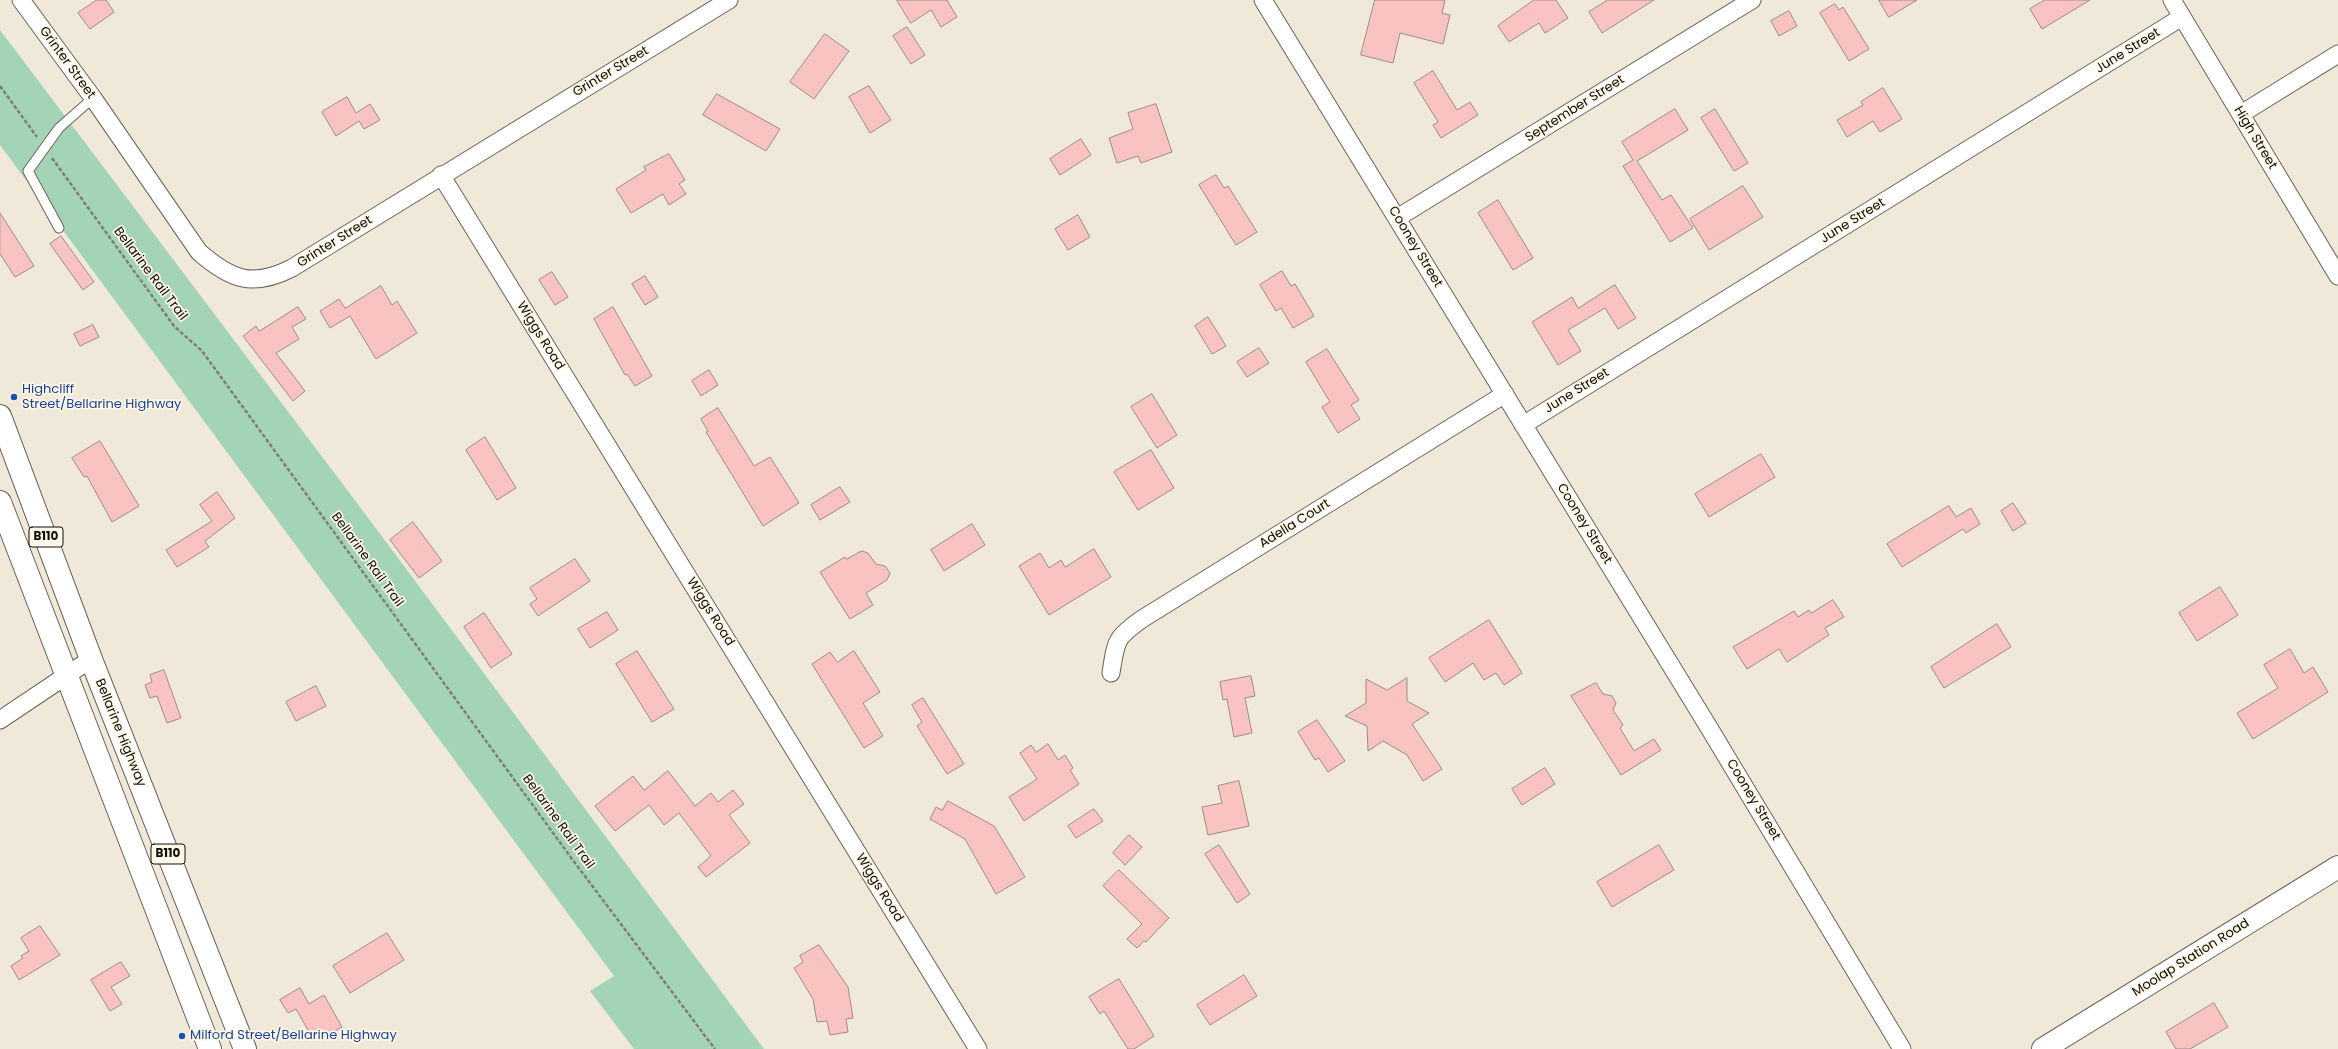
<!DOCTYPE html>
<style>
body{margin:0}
canvas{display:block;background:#f0e9da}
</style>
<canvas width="2338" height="1049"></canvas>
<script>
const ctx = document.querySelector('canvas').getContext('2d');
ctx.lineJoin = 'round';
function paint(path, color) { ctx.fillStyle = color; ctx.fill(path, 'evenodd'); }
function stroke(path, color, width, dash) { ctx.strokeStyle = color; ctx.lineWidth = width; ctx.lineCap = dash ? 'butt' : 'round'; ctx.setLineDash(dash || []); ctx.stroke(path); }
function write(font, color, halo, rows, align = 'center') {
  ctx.font = font + ' Poppins,sans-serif'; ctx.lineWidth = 3.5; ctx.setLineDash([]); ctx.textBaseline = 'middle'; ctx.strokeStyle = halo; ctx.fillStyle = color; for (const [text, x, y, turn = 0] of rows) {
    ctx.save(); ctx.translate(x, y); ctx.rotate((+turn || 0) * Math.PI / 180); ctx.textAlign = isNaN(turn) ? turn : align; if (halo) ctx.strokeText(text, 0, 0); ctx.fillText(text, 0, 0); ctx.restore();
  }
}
paint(new Path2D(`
 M 0,30 L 357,503 L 764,1049 L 634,1049 L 590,991 L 614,976 L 0,145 Z`), '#a3d4b7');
const building = new Path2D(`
 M 97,0 L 106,0 L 114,12 L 90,29 L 78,13 Z
 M 897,0 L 947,0 L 957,17 L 941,27 L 931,10 L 911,23 Z
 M 1375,0 L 1445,0 L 1442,13 L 1450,15 L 1443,44 L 1400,33 L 1393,63 L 1361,55 Z
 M 1534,0 L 1556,0 L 1568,18 L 1545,33 L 1539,23 L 1509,42 L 1498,26 Z
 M 1608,0 L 1654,0 L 1602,33 L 1589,12 Z
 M 1879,0 L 1917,0 L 1889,17 Z
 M 2045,0 L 2090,0 L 2042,29 L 2030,9 Z
 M 1835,4 L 1839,10 L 1843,7 L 1869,49 L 1849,61 L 1820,13 Z
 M 1789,11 L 1797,26 L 1779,36 L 1771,21 Z
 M 907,27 L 925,55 L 911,64 L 893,36 Z
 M 825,34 L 849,51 L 814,99 L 790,82 Z
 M 1433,71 L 1457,110 L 1470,102 L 1478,115 L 1441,138 L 1433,125 L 1438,122 L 1414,83 Z
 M 869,86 L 891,120 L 870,133 L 849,97 Z
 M 1883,88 L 1902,119 L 1880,132 L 1873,121 L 1847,137 L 1837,120 L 1863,105 L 1861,102 Z
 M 717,94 L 780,129 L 766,151 L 703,115 Z
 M 347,97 L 356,113 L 370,104 L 380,120 L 364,129 L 359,121 L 336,136 L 322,112 Z
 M 1156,104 L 1172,152 L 1141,163 L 1138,156 L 1117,163 L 1109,138 L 1133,129 L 1128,113 Z
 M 1675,109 L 1688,130 L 1637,161 L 1662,200 L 1671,195 L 1693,228 L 1670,242 L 1623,166 L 1633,160 L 1622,142 Z
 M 1715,109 L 1748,163 L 1734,171 L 1701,118 Z
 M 1081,139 L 1091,155 L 1060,175 L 1050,159 Z
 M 669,154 L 685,180 L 679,184 L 686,194 L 669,205 L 663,194 L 631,213 L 616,189 L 646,170 L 644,167 Z
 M 1216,175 L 1224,188 L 1228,186 L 1257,232 L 1236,245 L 1199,185 Z
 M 1743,186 L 1763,217 L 1709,250 L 1690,219 Z
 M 1498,200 L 1533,258 L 1513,270 L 1478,213 Z
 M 0,213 L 34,266 L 15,277 L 0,254 Z
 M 1078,215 L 1090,237 L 1068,250 L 1055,229 Z
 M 61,236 L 94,282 L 83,290 L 50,244 Z
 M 1282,271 L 1291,286 L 1295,284 L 1314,316 L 1293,328 L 1281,308 L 1276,311 L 1260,285 Z
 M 552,272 L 568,297 L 555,305 L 539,280 Z
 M 645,276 L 658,297 L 645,305 L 632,284 Z
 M 1615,285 L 1636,318 L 1618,329 L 1605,308 L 1568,330 L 1581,351 L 1558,365 L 1532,322 L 1572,297 L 1578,308 Z
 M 381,286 L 392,305 L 397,301 L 417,333 L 376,359 L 350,316 L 330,328 L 320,311 L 339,299 L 345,308 Z
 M 298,307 L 306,319 L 292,327 L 299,339 L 276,353 L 305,391 L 293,401 L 243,336 L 256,326 L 259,331 Z
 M 613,307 L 652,376 L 635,386 L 627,374 L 625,375 L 594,319 Z
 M 1208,317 L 1226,346 L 1212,354 L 1195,326 Z
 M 93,325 L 99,337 L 80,346 L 74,334 Z
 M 1259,348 L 1269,363 L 1247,377 L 1237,362 Z
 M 1327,349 L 1359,400 L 1351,405 L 1360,419 L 1338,433 L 1322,407 L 1330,402 L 1306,362 Z
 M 709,370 L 718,385 L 701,396 L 692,381 Z
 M 1152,394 L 1177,435 L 1157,448 L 1131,407 Z
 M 718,408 L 754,466 L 770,457 L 799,503 L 763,526 L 706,432 L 708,431 L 701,419 Z
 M 485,437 L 516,488 L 497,500 L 466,450 Z
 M 100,441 L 139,506 L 112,522 L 87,476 L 84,477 L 72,458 Z
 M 1151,450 L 1174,488 L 1138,510 L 1114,472 Z
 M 1761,454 L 1775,477 L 1709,517 L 1695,494 Z
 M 840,487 L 850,502 L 820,520 L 811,505 Z
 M 217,492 L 235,518 L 205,541 L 209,547 L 177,567 L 166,550 L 212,521 L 200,505 Z
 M 2013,503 L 2026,523 L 2013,531 L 2001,511 Z
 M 1949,506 L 1956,517 L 1971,508 L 1980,524 L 1966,533 L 1963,529 L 1902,567 L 1887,544 Z
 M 413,522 L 442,561 L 419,578 L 390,540 Z
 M 972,524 L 985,545 L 944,571 L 931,550 Z
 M 1094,549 L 1111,577 L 1049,615 L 1019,566 L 1040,553 L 1049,568 L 1061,560 L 1065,567 Z
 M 862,551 L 868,553 L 876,564 L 885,566 L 890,573 L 887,580 L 866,593 L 873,605 L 850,619 L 820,572 L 845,557 L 846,559 Z
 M 575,559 L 590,581 L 538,616 L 530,604 L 537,599 L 530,588 Z
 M 2220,587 L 2238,615 L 2197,641 L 2179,613 Z
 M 1833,600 L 1844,617 L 1825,628 L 1829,635 L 1787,662 L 1779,649 L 1747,669 L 1733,647 L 1794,611 L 1798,617 L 1809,610 L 1811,613 Z
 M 607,612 L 618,630 L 590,648 L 578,629 Z
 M 484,613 L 512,654 L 491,668 L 464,627 Z
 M 1489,620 L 1522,673 L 1504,685 L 1496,673 L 1484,680 L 1473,663 L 1445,682 L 1429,658 Z
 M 1997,624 L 2011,647 L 1944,688 L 1931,667 Z
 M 2290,649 L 2304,673 L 2313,667 L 2328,692 L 2253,739 L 2237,713 L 2278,688 L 2264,665 Z
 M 637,651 L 674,709 L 652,722 L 616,664 Z
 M 854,651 L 880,692 L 863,703 L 883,736 L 864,748 L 812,664 L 830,652 L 837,662 Z
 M 164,670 L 181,718 L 167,723 L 157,696 L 150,698 L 145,685 L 152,682 L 150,675 Z
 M 1251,676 L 1255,696 L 1245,698 L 1252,733 L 1234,737 L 1227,699 L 1223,700 L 1220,682 Z
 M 1407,678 L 1407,701 L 1429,713 L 1412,724 L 1442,769 L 1423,781 L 1407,755 L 1383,741 L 1368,751 L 1367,726 L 1345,716 L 1366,703 L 1366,679 L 1387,690 Z
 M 1596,683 L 1603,694 L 1612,696 L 1616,703 L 1613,710 L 1623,725 L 1620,728 L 1634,751 L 1654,739 L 1661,750 L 1621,775 L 1571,696 Z
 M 316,686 L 326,706 L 296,721 L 286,702 Z
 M 923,698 L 964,764 L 947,774 L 917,726 L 922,722 L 912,705 Z
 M 1317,720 L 1345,761 L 1328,772 L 1319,758 L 1315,760 L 1298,732 Z
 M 1048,744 L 1058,760 L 1065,755 L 1073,768 L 1070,770 L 1079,784 L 1024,821 L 1009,797 L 1037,779 L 1020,753 L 1031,745 L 1036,752 Z
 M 1545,768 L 1555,784 L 1522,805 L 1512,789 Z
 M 668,771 L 695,806 L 711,793 L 718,802 L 733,790 L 744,804 L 729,815 L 750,843 L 706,877 L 698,867 L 711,856 L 679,813 L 664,825 L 649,805 L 615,831 L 595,806 L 633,776 L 644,790 Z
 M 1239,781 L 1249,826 L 1208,835 L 1202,807 L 1222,803 L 1218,786 Z
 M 948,801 L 994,826 L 1025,877 L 996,894 L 965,839 L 930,819 L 936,807 L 942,810 Z
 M 1094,809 L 1103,821 L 1076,838 L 1068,826 Z
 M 1129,835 L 1142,847 L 1125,865 L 1113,853 Z
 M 1219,845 L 1250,894 L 1237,903 L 1205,854 Z
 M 1659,845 L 1674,870 L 1612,907 L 1597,882 Z
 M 1119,870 L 1169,918 L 1146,942 L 1144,941 L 1137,948 L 1127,939 L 1142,924 L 1103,886 Z
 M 40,926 L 60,955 L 19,980 L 11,966 L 23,958 L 21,956 L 29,951 L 21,938 Z
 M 387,933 L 404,960 L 350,993 L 333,966 Z
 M 819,945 L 848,987 L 853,1018 L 846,1019 L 848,1032 L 830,1035 L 827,1021 L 817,1022 L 813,999 L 794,968 L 803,962 L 800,956 Z
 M 121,962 L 130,976 L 111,987 L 122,1004 L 110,1011 L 91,980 Z
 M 1244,975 L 1257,996 L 1210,1025 L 1197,1005 Z
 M 1119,979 L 1154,1036 L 1134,1049 L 1128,1049 L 1104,1011 L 1100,1014 L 1089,997 Z
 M 300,988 L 309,1004 L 324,995 L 342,1027 L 325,1037 L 322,1032 L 312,1037 L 296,1009 L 288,1013 L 280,1000 Z
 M 2214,1003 L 2228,1027 L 2190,1049 L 2176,1049 L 2166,1032 Z`);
paint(building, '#f8c3c0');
stroke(building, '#9d8b8a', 1);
const lane = new Path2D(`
 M 59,228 L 28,171 L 59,128 L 93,98`);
const street = new Path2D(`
 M 21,0 L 93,98 L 199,252 C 231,280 253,288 292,268 L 729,0
 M 1263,0 L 1708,726 L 1902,1049
 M 2172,0 L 2338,276
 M 2241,114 L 2338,54
 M 441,175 L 978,1049
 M 1397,218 L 1752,0
 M 1523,425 L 2182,17
 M 1111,673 C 1116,641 1115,638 1142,619 L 1505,394
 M 0,720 L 91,659`);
const secondary = new Path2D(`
 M 2043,1049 L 2338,867`);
const highway = new Path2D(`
 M 0,416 L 91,659 L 245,1049
 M 0,502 L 210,1049`);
stroke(lane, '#6a6457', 11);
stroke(street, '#6a6457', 19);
stroke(secondary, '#6a6457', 24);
stroke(highway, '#6a6457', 24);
stroke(new Path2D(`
 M 0,86 L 37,137
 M 52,158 L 174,326 L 202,351 L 572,859 L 715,1049`), '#827e74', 2.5, [4, 2]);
stroke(lane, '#fff', 9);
stroke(street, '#fff', 17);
stroke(secondary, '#fff', 22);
stroke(highway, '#fff', 22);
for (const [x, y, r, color] of [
 [14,397,4,"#1a4fb4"],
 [182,1036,4,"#1a4fb4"]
]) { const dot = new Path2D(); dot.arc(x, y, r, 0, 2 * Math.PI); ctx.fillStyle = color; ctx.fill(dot); stroke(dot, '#fef7e7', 1.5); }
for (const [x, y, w] of [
 [46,537,34],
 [168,854,34]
]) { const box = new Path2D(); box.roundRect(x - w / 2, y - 10, w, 20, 3); ctx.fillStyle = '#fef7e7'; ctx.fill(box); stroke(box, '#100e09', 1); }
write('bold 12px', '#100e09', null, [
 ["B110",46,537],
 ["B110",168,854]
]);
write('13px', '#100e09', '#fef7e7', [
 ["June Street",2128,51,-32],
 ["Grinter Street",67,63,54],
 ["Grinter Street",611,72,-31],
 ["September Street",1575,109,-32],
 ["High Street",2255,138,59],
 ["June Street",1853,221,-32],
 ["Grinter Street",335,242,-32],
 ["Cooney Street",1415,247,59],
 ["Bellarine Rail Trail",150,274,53],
 ["Wiggs Road",540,336,58],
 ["June Street",1577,391,-32],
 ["Adella Court",1295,524,-32],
 ["Cooney Street",1584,524,58],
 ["Bellarine Rail Trail",367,560,54],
 ["Wiggs Road",710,612,58],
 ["Bellarine Highway",120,733,68],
 ["Cooney Street",1753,800,59],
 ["Bellarine Rail Trail",558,822,54],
 ["Wiggs Road",879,888,58],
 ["Moolap Station Road",2191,958,-32]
]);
write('13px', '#164399', '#fef7e7', [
 ["Highcliff",22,390],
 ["Street/Bellarine Highway",22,405],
 ["Milford Street/Bellarine Highway",190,1036]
], 'left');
</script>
